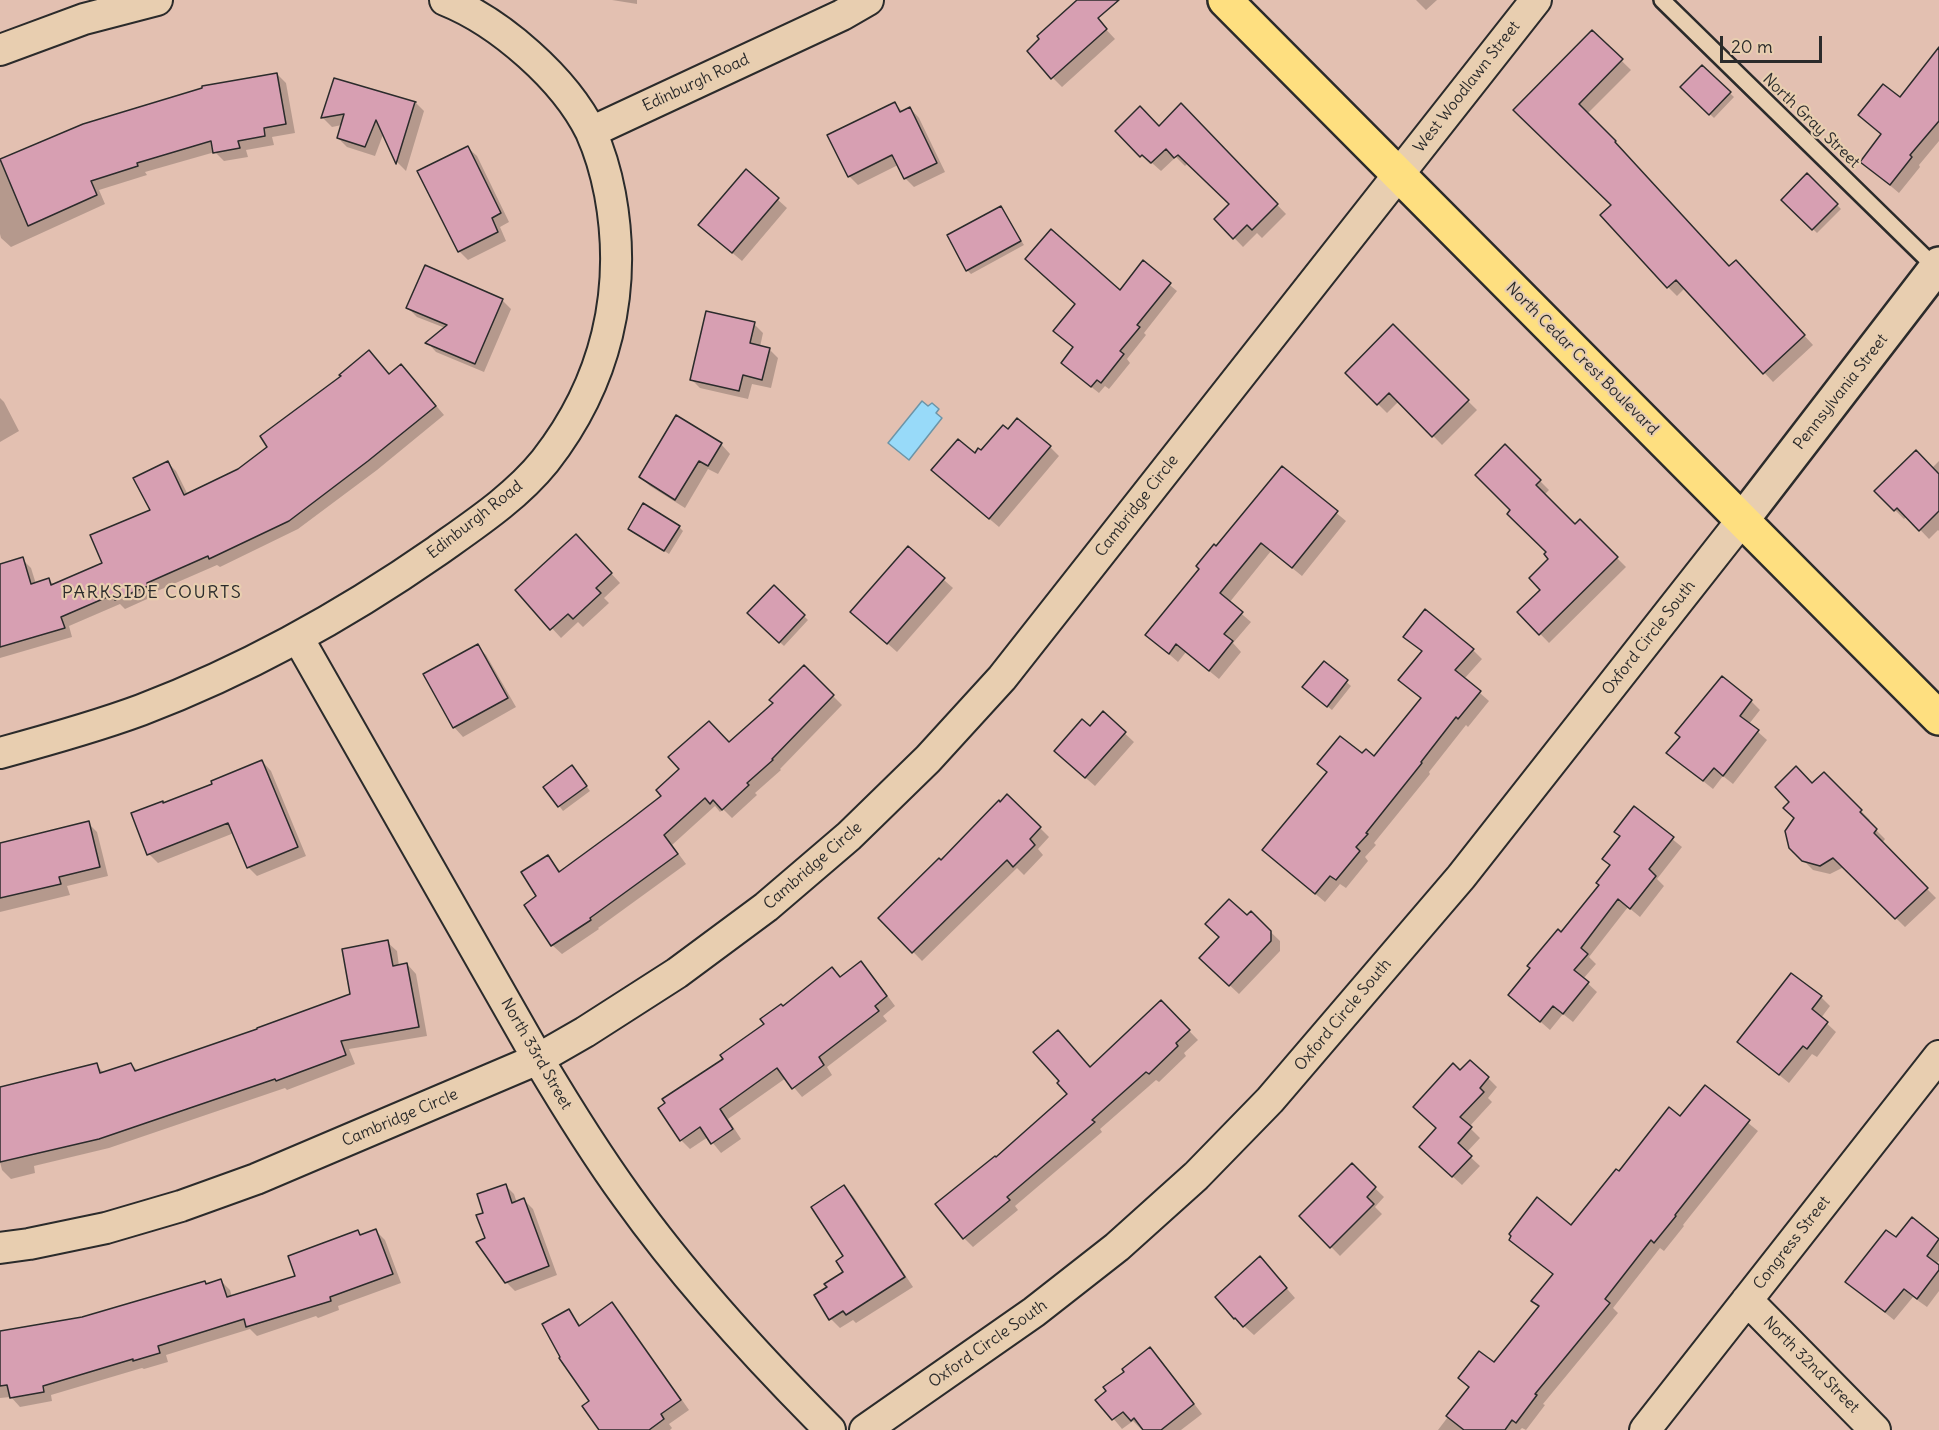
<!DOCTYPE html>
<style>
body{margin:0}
#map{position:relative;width:1939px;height:1430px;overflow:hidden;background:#e3c0b1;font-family:Delius,sans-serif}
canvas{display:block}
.scale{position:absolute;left:1720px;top:36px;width:102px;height:27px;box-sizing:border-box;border:3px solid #2b2b2b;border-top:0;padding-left:8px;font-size:18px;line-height:21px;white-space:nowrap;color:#2b2b2b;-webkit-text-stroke:4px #e8ceb0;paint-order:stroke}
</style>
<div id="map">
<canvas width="1939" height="1430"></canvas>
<div class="scale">20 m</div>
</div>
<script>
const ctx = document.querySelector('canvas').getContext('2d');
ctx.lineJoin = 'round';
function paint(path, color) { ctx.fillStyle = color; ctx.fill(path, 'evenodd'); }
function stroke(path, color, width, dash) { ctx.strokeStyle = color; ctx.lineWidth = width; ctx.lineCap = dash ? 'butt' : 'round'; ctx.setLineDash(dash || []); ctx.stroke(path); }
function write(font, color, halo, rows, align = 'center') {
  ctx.font = font + ' Delius,sans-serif'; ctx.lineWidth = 4.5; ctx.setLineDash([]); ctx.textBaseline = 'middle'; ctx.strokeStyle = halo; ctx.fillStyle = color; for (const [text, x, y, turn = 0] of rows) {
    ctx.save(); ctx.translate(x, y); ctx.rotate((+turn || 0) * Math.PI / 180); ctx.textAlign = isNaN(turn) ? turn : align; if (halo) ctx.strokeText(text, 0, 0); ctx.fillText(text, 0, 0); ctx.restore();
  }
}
const water = new Path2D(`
 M 922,401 L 928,406 L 932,403 L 939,409 L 936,413 L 942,418 L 909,460 L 888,443 Z`);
paint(water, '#98daf9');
stroke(water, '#6c94a7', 1.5);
paint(new Path2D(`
 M 612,0 L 637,0 L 637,4 Z
 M 1416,0 L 1437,0 L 1426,10 Z
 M 1088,10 L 1115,39 L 1062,87 L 1053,78 Z
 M 1592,32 L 1631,70 L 1587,114 L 1624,151 L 1623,152 L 1729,267 L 1745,271 L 1813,345 L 1773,382 L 1685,288 L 1677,296 L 1668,287 L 1613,205 L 1515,110 Z
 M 1939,49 L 1939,141 L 1919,165 L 1920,167 L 1899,193 L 1862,162 L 1883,135 L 1860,115 L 1900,99 Z
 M 1702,67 L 1734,97 L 1714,118 L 1682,87 Z
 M 277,74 L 286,83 L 295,133 L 272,137 L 274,145 L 246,150 L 248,157 L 224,161 L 215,152 L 145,172 L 147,175 L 99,190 L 105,204 L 11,247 L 1,238 L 0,234 L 0,161 L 83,125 Z
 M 335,80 L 416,103 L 424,111 L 406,171 L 398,163 L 384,132 L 375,156 L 347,147 L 338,138 L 342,125 L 332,127 L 323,118 Z
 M 895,104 L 903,112 L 910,108 L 919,118 L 945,172 L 914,187 L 905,178 L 898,165 L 858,185 L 849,176 Z
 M 1181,105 L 1286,214 L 1262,238 L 1257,233 L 1243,247 L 1216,219 L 1231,204 L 1188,163 L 1185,166 L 1176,157 L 1161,171 L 1152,163 L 1150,164 L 1117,131 L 1159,128 Z
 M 468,148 L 477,156 L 509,222 L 500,227 L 506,241 L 468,260 L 459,251 Z
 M 746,171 L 787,208 L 742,261 L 710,234 Z
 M 1807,175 L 1841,209 L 1817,233 L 1783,200 Z
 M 1000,208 L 1024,245 L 971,274 L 967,270 Z
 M 1143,263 L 1177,291 L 1144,333 L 1146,335 L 1127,359 L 1130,363 L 1109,389 L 1105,386 L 1099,393 L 1070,370 L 1074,348 L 1055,331 L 1120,292 Z
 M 502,300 L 511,309 L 484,372 L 436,352 L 428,343 L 445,328 L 417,317 L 408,308 Z
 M 754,324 L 763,333 L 760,347 L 769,349 L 778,358 L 771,388 L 752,384 L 748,399 L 700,388 L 691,379 Z
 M 1393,327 L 1477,410 L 1442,445 L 1399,401 L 1387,413 L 1347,373 Z
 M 390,375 L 410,375 L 444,415 L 377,470 L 298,529 L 220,567 L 217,565 L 155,592 L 156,595 L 125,609 L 120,604 L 69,626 L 72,637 L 0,658 L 0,565 L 22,559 L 31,568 L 36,584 L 49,580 L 54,585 L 104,564 L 152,510 L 167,462 L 176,471 L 188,495 L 239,470 Z
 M 0,398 L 4,402 L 19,431 L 0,442 Z
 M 676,417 L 721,444 L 730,454 L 718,474 L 708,469 L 685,508 L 650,486 L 640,477 Z
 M 1505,446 L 1549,490 L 1544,495 L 1575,526 L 1580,521 L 1626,567 L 1549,643 L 1519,612 L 1542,590 L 1550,559 L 1548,552 L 1512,510 Z
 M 1050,447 L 1059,456 L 999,527 L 942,479 L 975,455 Z
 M 1939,461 L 1939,531 L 1938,530 L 1929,539 L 1907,516 L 1904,519 L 1876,491 L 1932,468 Z
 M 1282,468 L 1346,521 L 1302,576 L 1271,551 L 1229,603 L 1251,622 L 1233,643 L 1241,652 L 1219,679 L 1186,652 L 1178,662 L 1147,635 Z
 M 679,527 L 683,531 L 669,554 L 630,529 Z
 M 585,545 L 620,583 L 604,598 L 609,603 L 583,627 L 578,622 L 561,638 L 517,590 Z
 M 908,548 L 953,588 L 897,652 L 861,620 Z
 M 774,587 L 808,620 L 784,646 L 749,613 Z
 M 1405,637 L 1473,650 L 1482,659 L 1464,679 L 1489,701 L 1468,727 L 1466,725 L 1429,772 L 1430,774 L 1374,843 L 1376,845 L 1365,857 L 1368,861 L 1346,888 L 1340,884 L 1325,902 L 1274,859 L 1362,756 L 1375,758 L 1422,699 L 1400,680 L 1423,652 Z
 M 477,646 L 486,655 L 516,707 L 463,737 L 454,727 L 425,674 Z
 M 1324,663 L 1351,686 L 1332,710 L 1308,691 Z
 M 804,667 L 842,705 L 780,769 L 781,770 L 755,793 L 757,795 L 732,818 L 723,809 L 720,812 L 715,806 L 672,845 L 686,864 L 598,928 L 599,929 L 562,954 L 552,945 L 538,897 L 548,857 L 561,872 L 627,824 L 729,744 L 775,703 Z
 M 1751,701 L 1760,710 L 1749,724 L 1767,740 L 1733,784 L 1723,776 L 1713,789 L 1668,753 Z
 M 1103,713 L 1134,742 L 1095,786 L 1065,760 Z
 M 262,761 L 271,771 L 306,856 L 257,876 L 248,867 L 234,833 L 158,863 L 149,854 L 164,805 L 214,785 Z
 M 575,771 L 590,791 L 563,811 L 545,787 Z
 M 1824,774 L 1870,820 L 1868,822 L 1885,839 L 1882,843 L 1936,898 L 1905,927 L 1844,867 L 1830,874 L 1813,870 L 1790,847 L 1812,785 Z
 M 1008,796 L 1049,837 L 1038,849 L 1043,855 L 1024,875 L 1017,868 L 922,961 L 880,918 Z
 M 1634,808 L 1682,847 L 1657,879 L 1664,886 L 1640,917 L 1628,907 L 1589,957 L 1596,964 L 1583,979 L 1597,992 L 1573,1022 L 1563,1014 L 1550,1030 L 1510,995 L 1601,885 L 1611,866 L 1604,859 L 1621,837 Z
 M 88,823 L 97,832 L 108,876 L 67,886 L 70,895 L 0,912 L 0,845 Z
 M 1251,913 L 1280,941 L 1280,951 L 1239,994 L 1210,967 Z
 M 387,942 L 397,951 L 399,966 L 407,964 L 416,974 L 427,1036 L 349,1049 L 355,1064 L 287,1090 L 285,1088 L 109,1148 L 34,1166 L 35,1173 L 11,1179 L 2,1170 L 0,1162 L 0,1089 L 96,1065 L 104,1073 L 131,1064 L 138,1071 L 259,1030 L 351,995 Z
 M 861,963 L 870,972 L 895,1006 L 883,1016 L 887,1021 L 827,1067 L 832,1075 L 802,1097 L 786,1078 L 728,1119 L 741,1139 L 721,1153 L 708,1137 L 690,1149 L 681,1140 L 725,1059 L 766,1024 L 783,1007 L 841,978 Z
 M 1821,997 L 1830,1006 L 1821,1018 L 1836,1032 L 1817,1057 L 1812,1054 L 1789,1083 L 1739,1042 Z
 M 1161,1002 L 1198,1040 L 1184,1053 L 1186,1056 L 1159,1082 L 1156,1080 L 1100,1129 L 1102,1132 L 1015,1206 L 1018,1210 L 973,1247 L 964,1238 L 996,1159 L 1069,1095 L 1091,1068 Z
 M 1460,1072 L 1488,1078 L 1497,1087 L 1488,1098 L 1492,1102 L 1469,1127 L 1480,1138 L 1466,1153 L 1480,1166 L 1462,1185 L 1430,1156 Z
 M 1705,1088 L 1758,1131 L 1683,1225 L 1684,1226 L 1664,1251 L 1660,1248 L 1613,1308 L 1618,1313 L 1543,1404 L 1545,1405 L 1526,1430 L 1522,1428 L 1520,1430 L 1438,1430 L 1470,1388 L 1460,1378 L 1494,1364 L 1540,1307 L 1533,1301 L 1554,1275 L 1511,1239 L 1571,1227 L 1619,1173 L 1680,1118 Z
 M 1352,1166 L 1384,1197 L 1375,1207 L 1382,1214 L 1340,1256 L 1301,1216 Z
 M 505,1185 L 514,1194 L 517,1203 L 524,1200 L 533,1209 L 557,1275 L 515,1291 L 506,1282 L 487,1239 L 485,1214 Z
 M 844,1187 L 853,1196 L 913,1287 L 856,1323 L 853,1320 L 840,1328 L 831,1319 L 829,1288 L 845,1272 Z
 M 1912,1220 L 1939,1241 L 1939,1261 L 1936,1264 L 1939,1267 L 1939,1291 L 1927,1307 L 1913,1297 L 1894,1320 L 1847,1282 L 1896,1239 Z
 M 376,1231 L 385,1240 L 401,1283 L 338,1306 L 339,1310 L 318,1318 L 316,1316 L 257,1336 L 250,1329 L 166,1355 L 168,1362 L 144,1369 L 142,1368 L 51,1395 L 52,1401 L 20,1407 L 11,1397 L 0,1398 L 0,1332 L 82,1318 L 205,1283 L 207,1285 L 221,1281 L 230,1290 L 232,1297 L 297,1277 L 358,1232 L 362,1236 Z
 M 1269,1268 L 1295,1298 L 1254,1335 L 1235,1318 Z
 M 612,1304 L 621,1313 L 689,1410 L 669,1424 L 672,1428 L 670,1430 L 601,1430 L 591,1402 L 569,1311 L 581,1326 Z
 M 1150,1349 L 1159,1358 L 1202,1414 L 1181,1430 L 1145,1430 L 1143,1427 L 1141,1429 L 1133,1421 L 1122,1429 L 1098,1400 Z`), '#0003');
const building = new Path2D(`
 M 1077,0 L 1119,0 L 1098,18 L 1107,29 L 1051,79 L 1027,51 L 1039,39 L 1037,36 Z
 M 1592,30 L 1623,59 L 1579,104 L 1616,141 L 1615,142 L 1729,266 L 1736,260 L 1805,335 L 1763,374 L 1676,280 L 1667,288 L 1600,215 L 1611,205 L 1513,110 Z
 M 1939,47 L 1939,121 L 1910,155 L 1912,157 L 1890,185 L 1860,162 L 1881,134 L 1858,115 L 1883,84 L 1900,97 Z
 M 1702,65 L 1731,92 L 1709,115 L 1680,87 Z
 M 277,73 L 286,124 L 264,128 L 265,136 L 238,141 L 240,148 L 213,153 L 211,141 L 137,163 L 138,166 L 91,181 L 97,195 L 28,226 L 0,159 L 83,124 L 202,88 L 202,86 Z
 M 334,78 L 416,102 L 415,102 L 396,164 L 376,120 L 365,147 L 337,138 L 344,114 L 321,118 Z
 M 895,102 L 900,112 L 910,107 L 937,163 L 904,179 L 892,155 L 848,177 L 827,135 Z
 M 1181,103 L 1278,204 L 1252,230 L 1247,225 L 1233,239 L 1214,219 L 1229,204 L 1178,155 L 1174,158 L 1166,149 L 1151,163 L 1142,155 L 1140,157 L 1115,131 L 1140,106 L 1159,126 Z
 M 468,146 L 501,213 L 492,218 L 498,232 L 458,252 L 417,171 Z
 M 746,169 L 779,198 L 732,253 L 698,225 Z
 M 1807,173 L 1838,204 L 1812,230 L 1781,200 Z
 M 1001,206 L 1021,241 L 966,271 L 947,235 Z
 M 1051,229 L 1120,290 L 1143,260 L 1171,283 L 1137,325 L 1140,327 L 1120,351 L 1124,354 L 1101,383 L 1097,380 L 1091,387 L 1061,363 L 1073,347 L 1053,331 L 1075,304 L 1025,259 Z
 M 425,265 L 503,299 L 475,364 L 425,343 L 447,325 L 406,308 Z
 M 706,311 L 755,322 L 750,343 L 770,348 L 762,380 L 743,375 L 739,391 L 690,380 Z
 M 1393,324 L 1469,400 L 1432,437 L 1389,393 L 1377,405 L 1345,373 Z
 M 369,350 L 389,374 L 401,364 L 436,406 L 368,461 L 289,521 L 209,559 L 208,556 L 147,583 L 148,586 L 115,600 L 112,595 L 61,617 L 65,628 L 0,647 L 0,564 L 23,557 L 31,584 L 49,578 L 51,585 L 102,563 L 90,535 L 150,510 L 133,478 L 168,461 L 184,495 L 238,469 L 267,447 L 260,436 L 341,376 L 339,375 Z
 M 676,415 L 722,443 L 708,466 L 699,461 L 675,500 L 639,477 Z
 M 1017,418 L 1051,446 L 989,519 L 931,470 L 958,439 L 975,453 L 978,448 L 981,450 L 1003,425 L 1008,429 Z
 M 1505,444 L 1541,480 L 1536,485 L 1575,524 L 1580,519 L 1618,557 L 1539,635 L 1517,612 L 1540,590 L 1529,578 L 1548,559 L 1544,554 L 1546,552 L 1507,514 L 1510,510 L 1475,475 Z
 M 1916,450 L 1939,474 L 1939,511 L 1919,531 L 1897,508 L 1894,511 L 1874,491 Z
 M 1282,466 L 1338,511 L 1292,568 L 1261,543 L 1220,593 L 1243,612 L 1224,634 L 1233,641 L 1209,671 L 1176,644 L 1169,654 L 1145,635 L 1199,569 L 1196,566 L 1214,544 L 1216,546 Z
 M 643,503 L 680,526 L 664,551 L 628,529 Z
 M 576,534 L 612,573 L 596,588 L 601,593 L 573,619 L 568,614 L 550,630 L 515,590 Z
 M 908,546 L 945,578 L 887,644 L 850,612 Z
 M 774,585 L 805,615 L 779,643 L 747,613 Z
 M 1425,609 L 1474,649 L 1455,670 L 1481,691 L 1458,719 L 1456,717 L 1421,762 L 1422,763 L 1366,833 L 1368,834 L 1356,847 L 1360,851 L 1336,880 L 1330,876 L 1315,894 L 1262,850 L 1327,772 L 1317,764 L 1340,736 L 1362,753 L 1366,749 L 1374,756 L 1421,698 L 1398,680 L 1422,651 L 1403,637 Z
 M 478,644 L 508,698 L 453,728 L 423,674 Z
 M 1324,661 L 1348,680 L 1327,707 L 1302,687 Z
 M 804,665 L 834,695 L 772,759 L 773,760 L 747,783 L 749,785 L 722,810 L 713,800 L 710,804 L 705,798 L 664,835 L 678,854 L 590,918 L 591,920 L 551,946 L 524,905 L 536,896 L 521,872 L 548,855 L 559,872 L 626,823 L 661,796 L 656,790 L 679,769 L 668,757 L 709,721 L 729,742 L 773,703 L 769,700 Z
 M 1722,676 L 1752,700 L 1740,716 L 1759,730 L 1723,776 L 1714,768 L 1703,781 L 1666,753 L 1680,737 L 1675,733 Z
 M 1103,711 L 1126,732 L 1085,778 L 1054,751 L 1082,719 L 1090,726 Z
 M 262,760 L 298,847 L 247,868 L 228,823 L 147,855 L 131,813 L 163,801 L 163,803 L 212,784 L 211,781 Z
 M 572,765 L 587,786 L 558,807 L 543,787 Z
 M 1796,766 L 1812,783 L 1824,772 L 1862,810 L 1860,812 L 1877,829 L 1874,833 L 1928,888 L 1895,919 L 1833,858 L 1820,866 L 1802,861 L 1789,848 L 1785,831 L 1794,818 L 1783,808 L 1789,802 L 1775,787 Z
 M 1007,794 L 1041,827 L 1030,839 L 1035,845 L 1013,867 L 1007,860 L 912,953 L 878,918 L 939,858 L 941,860 L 999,800 L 1000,802 Z
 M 1634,806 L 1674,837 L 1649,869 L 1656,876 L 1630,909 L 1618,899 L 1581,948 L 1588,954 L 1574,970 L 1589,982 L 1563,1014 L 1553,1006 L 1540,1022 L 1508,995 L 1530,968 L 1527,966 L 1558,929 L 1561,932 L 1599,885 L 1596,883 L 1610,865 L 1602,859 L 1620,836 L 1614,832 Z
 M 89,821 L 100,867 L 59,877 L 61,884 L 0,898 L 0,843 Z
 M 1229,899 L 1247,915 L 1251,911 L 1271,931 L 1271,941 L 1229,986 L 1199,958 L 1219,937 L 1205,924 Z
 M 388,940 L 393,966 L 407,963 L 419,1027 L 341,1041 L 346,1055 L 276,1081 L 275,1079 L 99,1139 L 0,1162 L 0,1087 L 97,1063 L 100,1073 L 131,1063 L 135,1071 L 257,1029 L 257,1028 L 350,994 L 342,949 Z
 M 861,961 L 887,996 L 875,1006 L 879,1011 L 819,1057 L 824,1065 L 792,1089 L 777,1068 L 720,1109 L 733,1129 L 711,1144 L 700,1127 L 680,1141 L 658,1108 L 665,1103 L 662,1099 L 723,1059 L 720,1055 L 764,1024 L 760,1019 L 781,1004 L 783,1006 L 832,967 L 840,977 Z
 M 1791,973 L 1822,996 L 1812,1009 L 1828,1022 L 1807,1049 L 1803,1046 L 1779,1075 L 1737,1042 Z
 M 1161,1000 L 1190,1030 L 1176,1043 L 1178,1046 L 1149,1074 L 1146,1072 L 1092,1120 L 1095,1122 L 1007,1197 L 1010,1200 L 963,1239 L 935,1204 L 995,1156 L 996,1157 L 1067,1094 L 1057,1083 L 1059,1081 L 1033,1052 L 1058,1030 L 1090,1067 Z
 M 1470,1060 L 1489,1077 L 1480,1088 L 1484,1092 L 1460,1117 L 1472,1127 L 1458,1143 L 1472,1156 L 1452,1177 L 1419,1147 L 1436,1128 L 1413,1107 L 1453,1063 L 1460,1070 Z
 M 1705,1085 L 1750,1120 L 1675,1215 L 1676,1216 L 1654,1243 L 1651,1240 L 1605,1299 L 1610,1303 L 1535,1394 L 1537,1395 L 1516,1423 L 1512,1420 L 1505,1430 L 1464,1430 L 1446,1416 L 1469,1387 L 1458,1378 L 1479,1351 L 1494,1362 L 1539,1306 L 1531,1301 L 1553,1274 L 1509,1240 L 1511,1236 L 1509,1234 L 1537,1197 L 1571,1225 L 1616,1169 L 1619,1171 L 1669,1107 L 1680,1116 Z
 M 1352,1163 L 1376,1187 L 1367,1197 L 1374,1204 L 1330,1248 L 1299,1216 Z
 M 506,1184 L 512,1203 L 524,1198 L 549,1266 L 505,1283 L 476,1242 L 485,1238 L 476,1215 L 483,1213 L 477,1194 Z
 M 844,1185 L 905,1277 L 846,1315 L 843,1311 L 829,1320 L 814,1295 L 827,1287 L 824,1284 L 843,1272 L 836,1261 L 843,1256 L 811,1207 Z
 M 1912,1217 L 1939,1239 L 1927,1256 L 1939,1265 L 1939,1270 L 1917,1299 L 1904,1289 L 1885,1312 L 1845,1282 L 1886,1230 L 1896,1237 Z
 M 376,1229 L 393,1274 L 330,1297 L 331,1301 L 246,1327 L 244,1319 L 158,1346 L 160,1353 L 133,1361 L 133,1359 L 43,1386 L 44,1392 L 10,1398 L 7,1385 L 0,1386 L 0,1331 L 82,1317 L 205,1281 L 206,1284 L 221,1279 L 227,1297 L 295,1276 L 288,1256 L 358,1230 L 360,1235 Z
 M 1260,1256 L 1287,1288 L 1243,1327 L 1235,1318 L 1234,1319 L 1215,1297 Z
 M 612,1302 L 681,1400 L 661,1414 L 664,1419 L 649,1430 L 599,1430 L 582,1406 L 589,1401 L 559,1358 L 560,1357 L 542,1324 L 569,1309 L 579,1326 Z
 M 1150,1347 L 1194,1404 L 1161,1430 L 1143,1430 L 1134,1418 L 1131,1421 L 1123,1412 L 1112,1420 L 1095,1400 L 1106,1391 L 1103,1387 L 1124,1372 L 1122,1369 Z`);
paint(building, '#d79fb2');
stroke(building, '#2b2b2b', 1.5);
const service = new Path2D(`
 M 1662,0 L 1936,268`);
const minor = new Path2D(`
 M 0,50 L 84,19 L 157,0
 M 591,132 L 842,15 L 868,0
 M 298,638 L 538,1059 C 566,1106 595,1153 627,1197 C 687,1281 757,1357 830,1430
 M 0,753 C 48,740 95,727 141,710 C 246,670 345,615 437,551 C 475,524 516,497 545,461 C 606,383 628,291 610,194 C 606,173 600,152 591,132 C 565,79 500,22 445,0
 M 0,1248 L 29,1244 L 106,1228 L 181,1206 L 256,1179 L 538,1059 L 585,1032 L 677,973 L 766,907 L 849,836 L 928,759 L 1002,678 L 1536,0
 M 1747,1300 L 1875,1430
 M 865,1430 L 1034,1312 L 1117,1247 L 1196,1176 L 1270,1100 L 1461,877 L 1742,520
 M 1645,1430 L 1939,1056`);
const tertiary = new Path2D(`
 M 1742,520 L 1939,264`);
const primary = new Path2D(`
 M 1225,0 L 1939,718`);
stroke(service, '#2b2b2b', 20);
stroke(minor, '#2b2b2b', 34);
stroke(tertiary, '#2b2b2b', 38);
stroke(primary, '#2b2b2b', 38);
stroke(service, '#e8ceb0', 15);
stroke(minor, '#e8ceb0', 30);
stroke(tertiary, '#e8ceb0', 33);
stroke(primary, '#fedf80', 33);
write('16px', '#2b2b2b', '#e8ceb0', [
 ["Edinburgh Road",696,83,-25],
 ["West Woodlawn Street",1467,87,-52],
 ["North Gray Street",1811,121,44],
 ["North Cedar Crest Boulevard",1582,359,45],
 ["Pennsylvania Street",1841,392,-52],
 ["Cambridge Circle",1137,506,-52],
 ["Edinburgh Road",475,520,-38],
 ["Oxford Circle South",1649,638,-52],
 ["Cambridge Circle",813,866,-41],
 ["Oxford Circle South",1343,1015,-50],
 ["North 33rd Street",536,1054,60],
 ["Cambridge Circle",400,1118,-23],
 ["Congress Street",1792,1243,-52],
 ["Oxford Circle South",988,1344,-35],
 ["North 32nd Street",1811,1365,45]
]);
ctx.letterSpacing = '1.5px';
write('18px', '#2b2b2b', '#e8ceb0', [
 ["PARKSIDE COURTS",152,593]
]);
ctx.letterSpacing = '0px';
</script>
